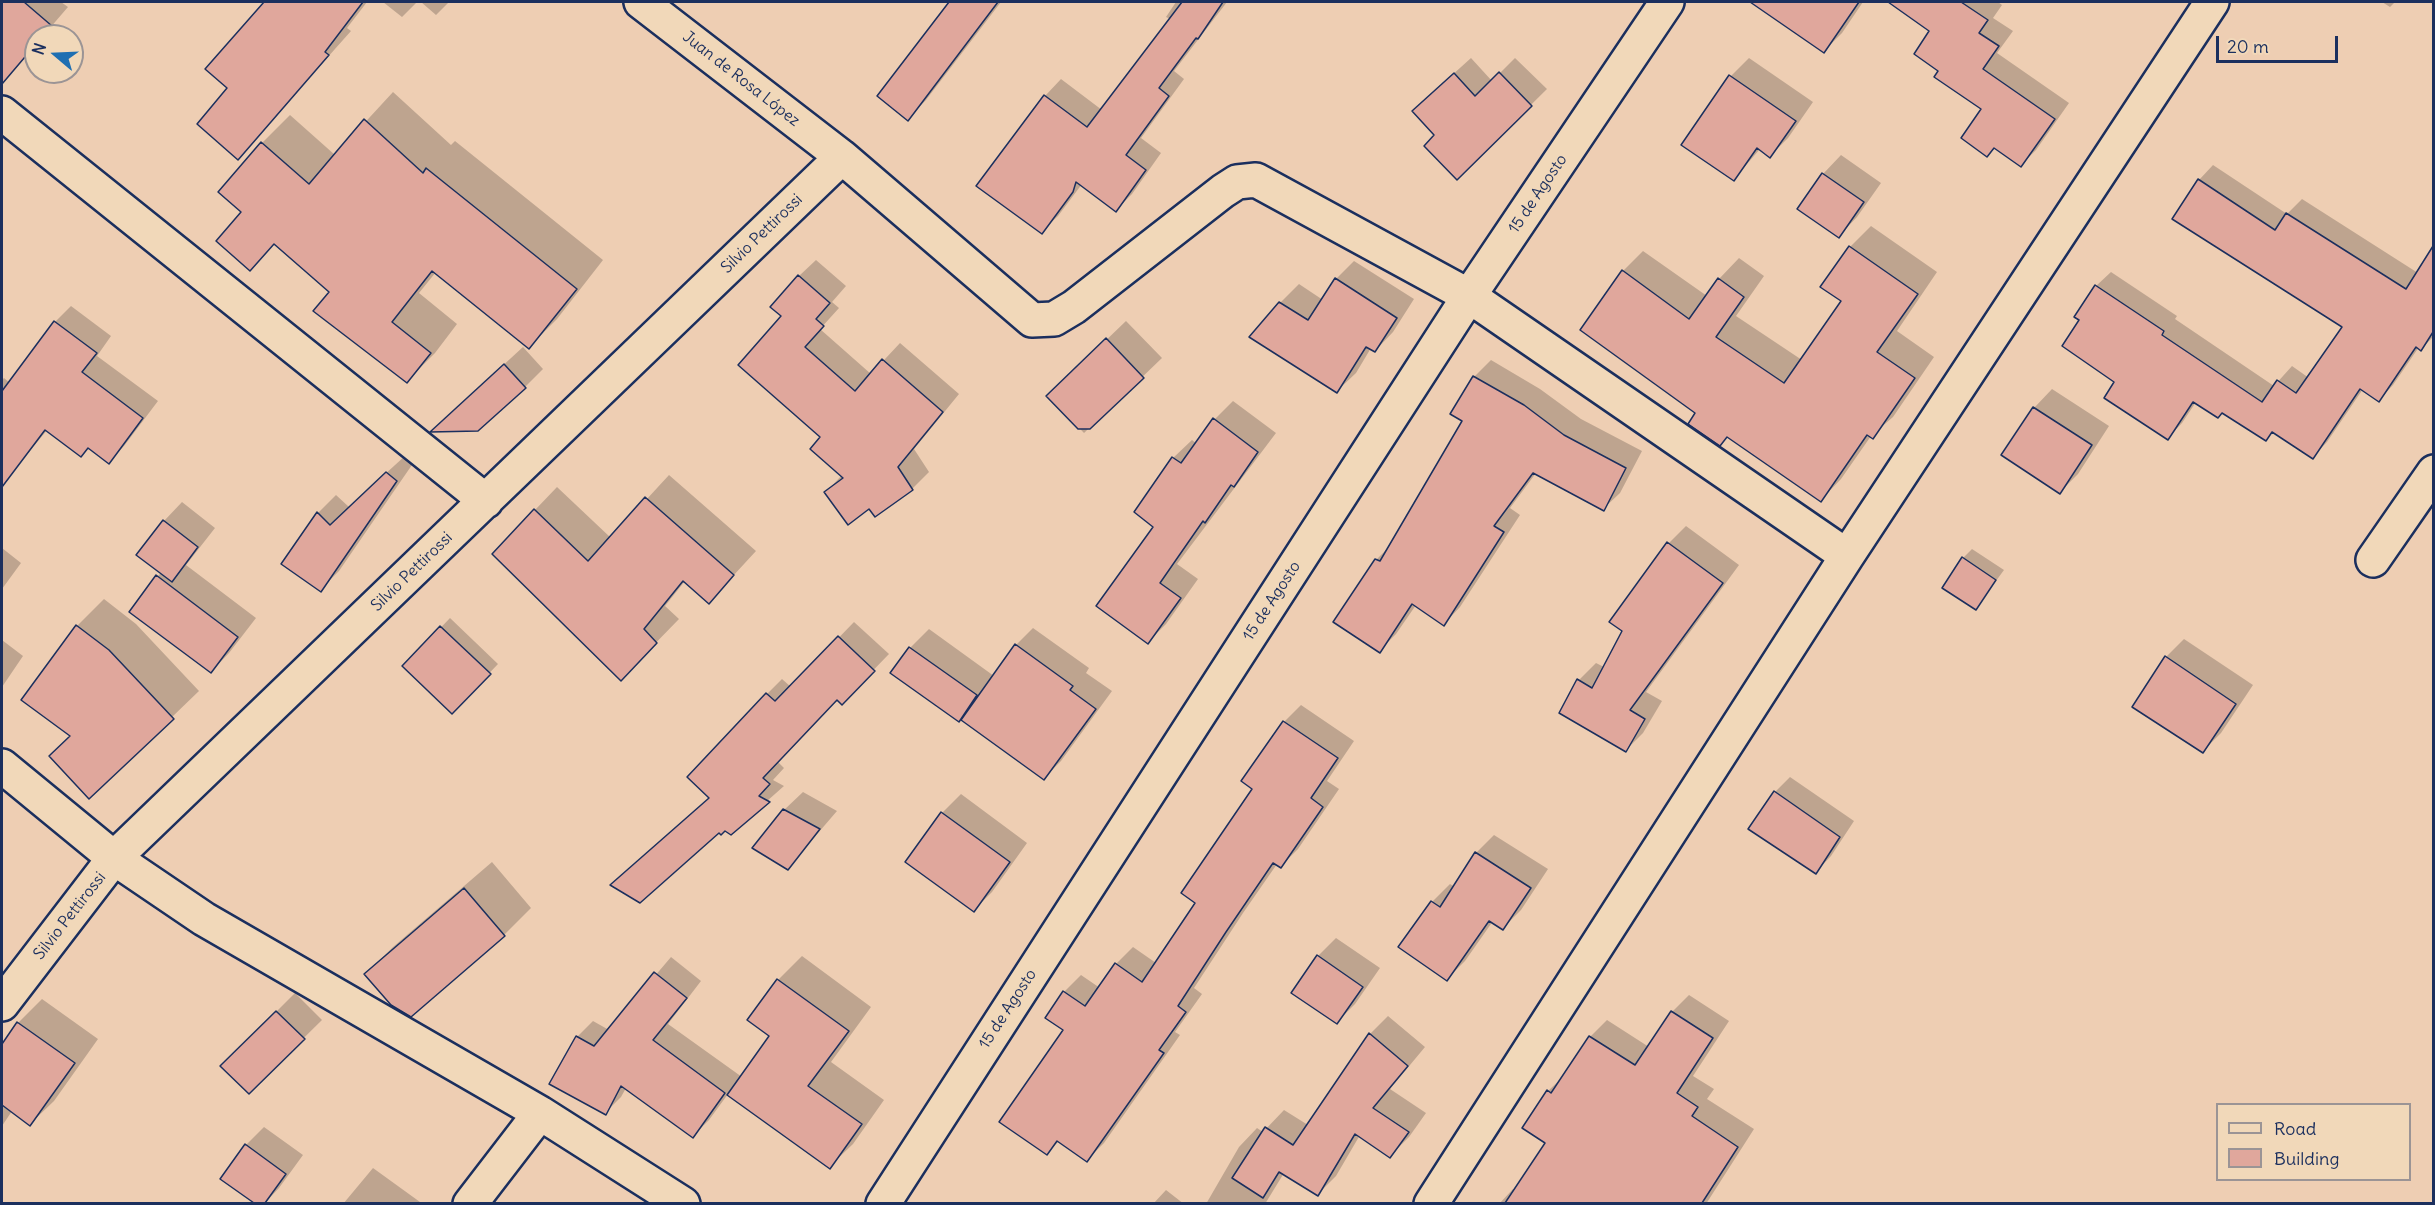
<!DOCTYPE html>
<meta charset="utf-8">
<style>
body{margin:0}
#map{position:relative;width:2435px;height:1205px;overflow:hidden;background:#eeceb3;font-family:Delius,sans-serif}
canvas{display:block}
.frame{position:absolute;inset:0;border:3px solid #1b2f5e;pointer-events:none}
.legend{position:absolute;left:2216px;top:1103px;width:195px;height:78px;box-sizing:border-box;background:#f1d8b9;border:2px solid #9b9495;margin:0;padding:8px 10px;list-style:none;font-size:18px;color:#1b2f5e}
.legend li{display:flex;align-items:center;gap:12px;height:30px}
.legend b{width:30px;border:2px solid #9b9495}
.north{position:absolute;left:24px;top:24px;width:60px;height:60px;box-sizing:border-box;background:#f1d8b9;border:2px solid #9b9495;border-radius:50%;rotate:289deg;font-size:16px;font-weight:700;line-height:24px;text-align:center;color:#1b2f5e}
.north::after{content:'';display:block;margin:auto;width:21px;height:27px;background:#1f6fb2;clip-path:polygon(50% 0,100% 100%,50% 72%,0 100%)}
.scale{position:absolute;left:2216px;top:36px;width:122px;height:27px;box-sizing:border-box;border:3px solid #1b2f5e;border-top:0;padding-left:8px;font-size:18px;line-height:21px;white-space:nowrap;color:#1b2f5e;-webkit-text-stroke:4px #f1d8b9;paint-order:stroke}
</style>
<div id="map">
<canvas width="2435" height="1205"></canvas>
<div class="frame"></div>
<ul class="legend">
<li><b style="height:8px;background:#f1d8b9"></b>Road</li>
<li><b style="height:16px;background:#e0a79c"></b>Building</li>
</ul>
<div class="north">N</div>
<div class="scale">20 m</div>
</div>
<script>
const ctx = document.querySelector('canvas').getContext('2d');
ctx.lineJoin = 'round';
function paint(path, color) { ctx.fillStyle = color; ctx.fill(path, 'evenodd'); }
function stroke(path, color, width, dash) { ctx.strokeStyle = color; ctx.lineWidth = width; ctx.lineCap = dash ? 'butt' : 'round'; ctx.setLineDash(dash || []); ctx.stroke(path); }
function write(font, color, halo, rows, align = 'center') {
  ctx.font = font + ' Delius,sans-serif'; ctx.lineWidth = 6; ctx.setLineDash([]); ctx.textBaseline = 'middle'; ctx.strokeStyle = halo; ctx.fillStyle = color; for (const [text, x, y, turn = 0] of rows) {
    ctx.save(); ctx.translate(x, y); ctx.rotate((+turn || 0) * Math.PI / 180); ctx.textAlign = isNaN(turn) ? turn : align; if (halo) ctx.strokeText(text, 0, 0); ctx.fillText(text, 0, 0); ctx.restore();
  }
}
paint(new Path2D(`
 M 2,2 L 61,2 L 68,7 L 43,36 L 36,36 L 36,44 L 13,68 L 2,57 Z
 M 264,2 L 367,2 L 347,28 L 351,31 L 238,158 L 229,88 L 207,68 Z
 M 383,2 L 417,2 L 402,17 Z
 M 421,2 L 449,2 L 436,15 Z
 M 951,2 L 1001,2 L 926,100 L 908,119 L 879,96 Z
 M 1176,2 L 1227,2 L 1174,71 L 1184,79 L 1141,138 L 1161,153 L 1132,194 L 1116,210 L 1082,184 L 1058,216 L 1041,232 L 1045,96 L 1061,79 L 1102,110 L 1170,19 L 1166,17 Z
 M 1777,2 L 1863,2 L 1842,33 L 1824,51 L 1769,13 Z
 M 1890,2 L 1998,2 L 2002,5 L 1993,18 L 2013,31 L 1997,53 L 2069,103 L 2036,150 L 2021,165 L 1983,109 L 1940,70 L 1931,31 Z
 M 2382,2 L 2395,2 L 2390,7 Z
 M 1471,58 L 1492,81 L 1515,58 L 1547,89 L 1457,178 L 1436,135 L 1430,95 Z
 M 1749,58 L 1813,102 L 1788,138 L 1770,156 L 1760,149 L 1734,179 L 1731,76 Z
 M 393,92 L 451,145 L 455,141 L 603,260 L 557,319 L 529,347 L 436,272 L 419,293 L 457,324 L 435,353 L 407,381 L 331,291 L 275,243 L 250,269 L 243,212 L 262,143 L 290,115 L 335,155 Z
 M 1841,155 L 1881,183 L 1857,217 L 1839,236 L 1799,208 L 1823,174 Z
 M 2213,165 L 2287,214 L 2302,199 L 2418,273 L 2434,249 L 2434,336 L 2421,349 L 2419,347 L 2393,385 L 2379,400 L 2363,389 L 2327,442 L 2313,457 L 2274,431 L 2266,440 L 2223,412 L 2196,402 L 2182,423 L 2168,438 L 2116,381 L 2081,320 L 2096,286 L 2111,272 L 2177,316 L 2175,319 L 2274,386 L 2292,366 L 2309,378 L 2344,327 L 2174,219 L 2199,180 Z
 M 1871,226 L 1937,272 L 1897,331 L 1934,357 L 1893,417 L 1871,436 L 1841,479 L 1821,500 L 1728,436 L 1720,444 L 1698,412 L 1623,271 L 1643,251 L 1707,296 L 1719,279 L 1739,258 L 1764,276 L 1736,316 L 1802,360 L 1843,301 L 1822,287 L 1850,247 Z
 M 816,260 L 846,286 L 832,302 L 839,308 L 820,329 L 871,374 L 900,343 L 959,394 L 914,449 L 929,472 L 912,489 L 870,507 L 826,492 L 842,475 L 822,437 L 783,316 L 799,276 Z
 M 1354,261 L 1414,299 L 1393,332 L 1375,351 L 1371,348 L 1356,373 L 1337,391 L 1280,303 L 1299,284 L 1323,300 L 1336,279 Z
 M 71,306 L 111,336 L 97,356 L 158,401 L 124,446 L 109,462 L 89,447 L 48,429 L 4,482 L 2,480 L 2,380 L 4,378 L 10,383 L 55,322 Z
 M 1126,321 L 1162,358 L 1084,433 L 1048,396 Z
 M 523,347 L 543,369 L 525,387 L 478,430 L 450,414 Z
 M 1491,360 L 1540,389 L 1581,419 L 1642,451 L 1620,493 L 1603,509 L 1536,473 L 1510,508 L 1520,515 L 1460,607 L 1444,624 L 1416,605 L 1396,634 L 1379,651 L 1376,560 L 1392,544 L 1464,421 L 1474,377 Z
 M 2052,389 L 2109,426 L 2078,474 L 2060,492 L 2003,454 L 2034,408 Z
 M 1233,401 L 1276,433 L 1177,564 L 1198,579 L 1166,624 L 1148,642 L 1155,527 L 1173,458 L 1192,440 L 1197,444 L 1215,419 Z
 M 406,455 L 414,462 L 339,571 L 320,590 L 318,513 L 336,495 L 349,507 Z
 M 669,475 L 756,551 L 709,602 L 685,581 L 665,606 L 679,619 L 643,656 L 535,510 L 557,487 L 611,538 Z
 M 182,502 L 215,528 L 186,565 L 256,618 L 229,653 L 211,672 L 158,576 L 162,572 L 138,555 L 164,521 Z
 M 1686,526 L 1739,565 L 1646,692 L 1662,701 L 1643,733 L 1626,750 L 1561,712 L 1579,680 L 1596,663 L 1604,667 L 1669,543 Z
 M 2,548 L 21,563 L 2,589 Z
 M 1972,549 L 2004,570 L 1976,608 L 1963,558 Z
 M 104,599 L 136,624 L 199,691 L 89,797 L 71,735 L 77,626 Z
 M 450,618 L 498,664 L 452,712 L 404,666 Z
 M 854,622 L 889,654 L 857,687 L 838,698 L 777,761 L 784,768 L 773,780 L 784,786 L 731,833 L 725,830 L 719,831 L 612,884 L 710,797 L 767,694 L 782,679 L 791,687 Z
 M 1033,628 L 1089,668 L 1086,673 L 1112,691 L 1061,761 L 1044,778 L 968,710 L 958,720 L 892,672 L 910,648 L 929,629 L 994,676 L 1016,645 Z
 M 2184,639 L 2253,685 L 2221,733 L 2203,751 L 2166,657 Z
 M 2,640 L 23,656 L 2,687 Z
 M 1301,705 L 1354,741 L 1327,781 L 1339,789 L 1298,849 L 1281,866 L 1277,864 L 1243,913 L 1194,988 L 1202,994 L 1175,1032 L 1180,1035 L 1104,1143 L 1087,1160 L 1059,1141 L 1047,1153 L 1065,1030 L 1064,992 L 1081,975 L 1100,988 L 1116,964 L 1133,947 L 1156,963 L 1197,903 L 1284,722 Z
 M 1790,777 L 1854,821 L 1831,856 L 1816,872 L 1775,792 Z
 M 803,792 L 837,811 L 788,868 L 784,810 Z
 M 961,794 L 1027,843 L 992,892 L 974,910 L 907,862 L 942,813 Z
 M 1494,835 L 1548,869 L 1521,910 L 1503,928 L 1493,921 L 1465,961 L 1447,979 L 1432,902 L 1450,884 L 1455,887 L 1476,853 Z
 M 492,862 L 531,908 L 504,935 L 366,974 L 393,947 Z
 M 1336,938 L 1380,968 L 1355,1004 L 1337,1022 L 1318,956 Z
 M 802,956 L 871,1007 L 831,1062 L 884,1100 L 853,1144 L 829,1167 L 728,1094 L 709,1120 L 693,1136 L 626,1088 L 621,1097 L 605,1113 L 577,1037 L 593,1021 L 609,1030 L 671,957 L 701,981 L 668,1024 L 742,1077 L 771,1036 L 778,980 Z
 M 295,993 L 322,1020 L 249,1092 L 222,1066 Z
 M 1689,995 L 1729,1021 L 1693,1076 L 1714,1089 L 1707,1099 L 1754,1129 L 1706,1204 L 1499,1204 L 1513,1189 L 1515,1191 L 1547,1143 L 1548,1091 L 1566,1074 L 1590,1037 L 1607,1020 L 1649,1047 L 1672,1012 Z
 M 42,999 L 98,1039 L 54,1101 L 30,1124 L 12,1111 L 2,1126 L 2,1046 L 18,1023 Z
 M 1388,1016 L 1425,1047 L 1390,1089 L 1426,1113 L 1409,1137 L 1390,1156 L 1360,1135 L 1336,1176 L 1318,1194 L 1284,1173 L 1265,1204 L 1206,1204 L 1239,1147 L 1257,1128 L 1263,1132 L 1284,1110 L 1308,1125 L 1370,1034 Z
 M 264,1127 L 303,1155 L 279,1188 L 264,1204 L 257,1204 L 222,1178 L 246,1145 Z
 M 373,1168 L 420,1202 L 418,1204 L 343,1204 Z
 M 1166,1190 L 1184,1204 L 1153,1204 Z`), '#0003');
const building = new Path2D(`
 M 2,2 L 24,2 L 52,26 L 43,36 L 36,36 L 36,44 L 2,84 Z
 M 264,2 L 363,2 L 325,52 L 329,55 L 238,160 L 197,124 L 227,88 L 205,69 Z
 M 949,2 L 998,2 L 908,121 L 877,96 Z
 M 1182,2 L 1223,2 L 1198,39 L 1196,38 L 1159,88 L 1169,96 L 1126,155 L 1146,170 L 1116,212 L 1076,182 L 1073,192 L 1042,234 L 976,186 L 1044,95 L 1087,127 Z
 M 1750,2 L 1859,2 L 1824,53 Z
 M 1888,2 L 1961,2 L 1988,20 L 1979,33 L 1999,46 L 1983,69 L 2055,119 L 2021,167 L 1994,148 L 1987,157 L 1961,138 L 1981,109 L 1934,77 L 1938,71 L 1914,54 L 1929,31 Z
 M 1499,72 L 1532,106 L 1457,180 L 1424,146 L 1434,135 L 1412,111 L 1454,73 L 1475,96 Z
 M 1729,75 L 1796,121 L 1770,158 L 1757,148 L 1734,181 L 1681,145 Z
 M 364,119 L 423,173 L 426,168 L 577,289 L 529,349 L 432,271 L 392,322 L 431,353 L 407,383 L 313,311 L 329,292 L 274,244 L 250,271 L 216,241 L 241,212 L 218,192 L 261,142 L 309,184 Z
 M 1822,173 L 1864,202 L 1839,238 L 1797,209 Z
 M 2198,179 L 2275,230 L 2286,213 L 2406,289 L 2433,246 L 2433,332 L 2421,351 L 2416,347 L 2379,402 L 2360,389 L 2313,459 L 2272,432 L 2266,441 L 2222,413 L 2218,418 L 2193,402 L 2168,440 L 2104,398 L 2114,382 L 2062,346 L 2079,320 L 2074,317 L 2095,285 L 2164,331 L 2162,335 L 2262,402 L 2277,380 L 2296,393 L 2342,327 L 2172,219 Z
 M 1849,246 L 1918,294 L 1877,352 L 1915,378 L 1873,439 L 1867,435 L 1821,502 L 1727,437 L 1720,446 L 1688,424 L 1695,413 L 1580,330 L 1622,270 L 1689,319 L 1718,278 L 1744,297 L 1716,337 L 1784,383 L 1841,301 L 1820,287 Z
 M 798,275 L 830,303 L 816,319 L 824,326 L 805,347 L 855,391 L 882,359 L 943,412 L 898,467 L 913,490 L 875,517 L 869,509 L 848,525 L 824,492 L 843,478 L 810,449 L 820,437 L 738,365 L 781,316 L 770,307 Z
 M 1335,278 L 1397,318 L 1375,352 L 1366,347 L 1337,393 L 1249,337 L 1279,302 L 1308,320 Z
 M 54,321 L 97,353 L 82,372 L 143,418 L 109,464 L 88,448 L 81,457 L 45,430 L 2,487 L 2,391 Z
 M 1106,338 L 1144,378 L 1090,429 L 1078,429 L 1046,396 Z
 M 504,364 L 526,388 L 478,431 L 430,432 Z
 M 1473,376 L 1524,405 L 1564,435 L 1626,468 L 1604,511 L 1533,473 L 1494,526 L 1504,532 L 1444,626 L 1412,604 L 1380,653 L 1333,622 L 1375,559 L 1380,561 L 1462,421 L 1450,414 Z
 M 2033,407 L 2092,445 L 2060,494 L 2001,455 Z
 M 1213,418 L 1258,452 L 1234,487 L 1231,485 L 1205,523 L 1203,521 L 1160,583 L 1181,598 L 1148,644 L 1096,606 L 1153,527 L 1134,512 L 1172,457 L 1181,463 Z
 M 386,472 L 397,481 L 321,592 L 281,564 L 317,512 L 330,525 Z
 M 645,497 L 734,575 L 709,604 L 683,581 L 644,629 L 657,643 L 621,681 L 492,554 L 534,509 L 588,561 Z
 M 163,520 L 198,547 L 172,582 L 136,555 Z
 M 1667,542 L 1723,583 L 1630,710 L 1645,719 L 1626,752 L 1559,713 L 1577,679 L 1592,688 L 1622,631 L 1609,622 Z
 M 1962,557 L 1996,580 L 1976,610 L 1942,588 Z
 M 156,575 L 238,637 L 211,673 L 129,612 Z
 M 76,625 L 109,650 L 174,719 L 89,799 L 49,756 L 70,736 L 21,700 Z
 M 440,626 L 491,674 L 452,714 L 402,666 Z
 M 838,636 L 875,671 L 842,705 L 837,700 L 763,778 L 770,784 L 759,796 L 770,802 L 731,835 L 725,831 L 721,835 L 719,833 L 640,903 L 610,885 L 709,798 L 687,777 L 766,693 L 775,701 Z
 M 1015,644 L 1073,686 L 1070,690 L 1096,709 L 1044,780 L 961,720 Z
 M 909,647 L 977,695 L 959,722 L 890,673 Z
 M 2165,656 L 2236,704 L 2203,753 L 2132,707 Z
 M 1283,721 L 1338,758 L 1311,798 L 1323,807 L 1281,868 L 1273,863 L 1226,932 L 1178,1006 L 1186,1012 L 1159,1050 L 1164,1053 L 1087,1162 L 1057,1141 L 1047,1155 L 999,1122 L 1063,1030 L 1045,1018 L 1063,991 L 1085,1006 L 1115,963 L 1142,982 L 1195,903 L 1181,893 L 1252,789 L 1241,781 Z
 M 1774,791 L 1840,837 L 1816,874 L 1748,829 Z
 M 783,809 L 820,829 L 788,870 L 752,848 Z
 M 941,812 L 1010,862 L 974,912 L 905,862 Z
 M 1475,852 L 1531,888 L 1503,930 L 1489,921 L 1447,981 L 1398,947 L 1431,901 L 1440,907 Z
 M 464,888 L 505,936 L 411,1017 L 391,1005 L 364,974 Z
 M 1317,955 L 1363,987 L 1337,1024 L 1291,993 Z
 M 654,972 L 687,998 L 653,1040 L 725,1093 L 693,1138 L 621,1086 L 606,1115 L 549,1084 L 576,1036 L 594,1046 Z
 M 777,979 L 849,1031 L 808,1086 L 862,1124 L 830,1169 L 727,1095 L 769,1036 L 747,1020 Z
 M 276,1011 L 305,1039 L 249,1094 L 220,1066 Z
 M 1671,1011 L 1713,1038 L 1677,1093 L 1698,1107 L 1692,1116 L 1738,1147 L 1702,1203 L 1505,1203 L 1545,1143 L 1522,1128 L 1547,1090 L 1551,1093 L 1589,1036 L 1635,1065 Z
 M 17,1022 L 75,1063 L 30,1126 L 2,1105 L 2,1044 Z
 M 1369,1033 L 1408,1066 L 1373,1108 L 1409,1132 L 1390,1158 L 1355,1134 L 1318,1196 L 1279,1172 L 1263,1198 L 1232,1178 L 1265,1127 L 1293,1145 Z
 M 245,1144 L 286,1174 L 265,1203 L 254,1203 L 220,1179 Z`);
paint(building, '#e0a79c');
stroke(building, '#1b2f5e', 1.5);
const minor = new Path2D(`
 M 641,2 L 842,157 L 1032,320 L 1054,319 L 1074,307 L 1223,191 L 1237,182 L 1256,180 L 1469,296 L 1847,556
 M 2,113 L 486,501
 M 2373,560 L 2434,472
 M 2,766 L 114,858 L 204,919 L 540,1113 L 683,1204
 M 2,1004 L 114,858 L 842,157
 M 470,1204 L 540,1113
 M 883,1204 L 1469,296 L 1667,2
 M 1431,1204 L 1847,556 L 2212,2`);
stroke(minor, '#1b2f5e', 38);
stroke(minor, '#f1d8b9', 33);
write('16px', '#1b2f5e', '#f1d8b9', [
 ["Juan de Rosa López",741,79,38],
 ["15 de Agosto",1538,194,-56],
 ["Silvio Pettirossi",762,234,-44],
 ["Silvio Pettirossi",412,572,-44],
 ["15 de Agosto",1272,601,-57],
 ["Silvio Pettirossi",70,916,-52],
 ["15 de Agosto",1008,1009,-57]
]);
</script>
